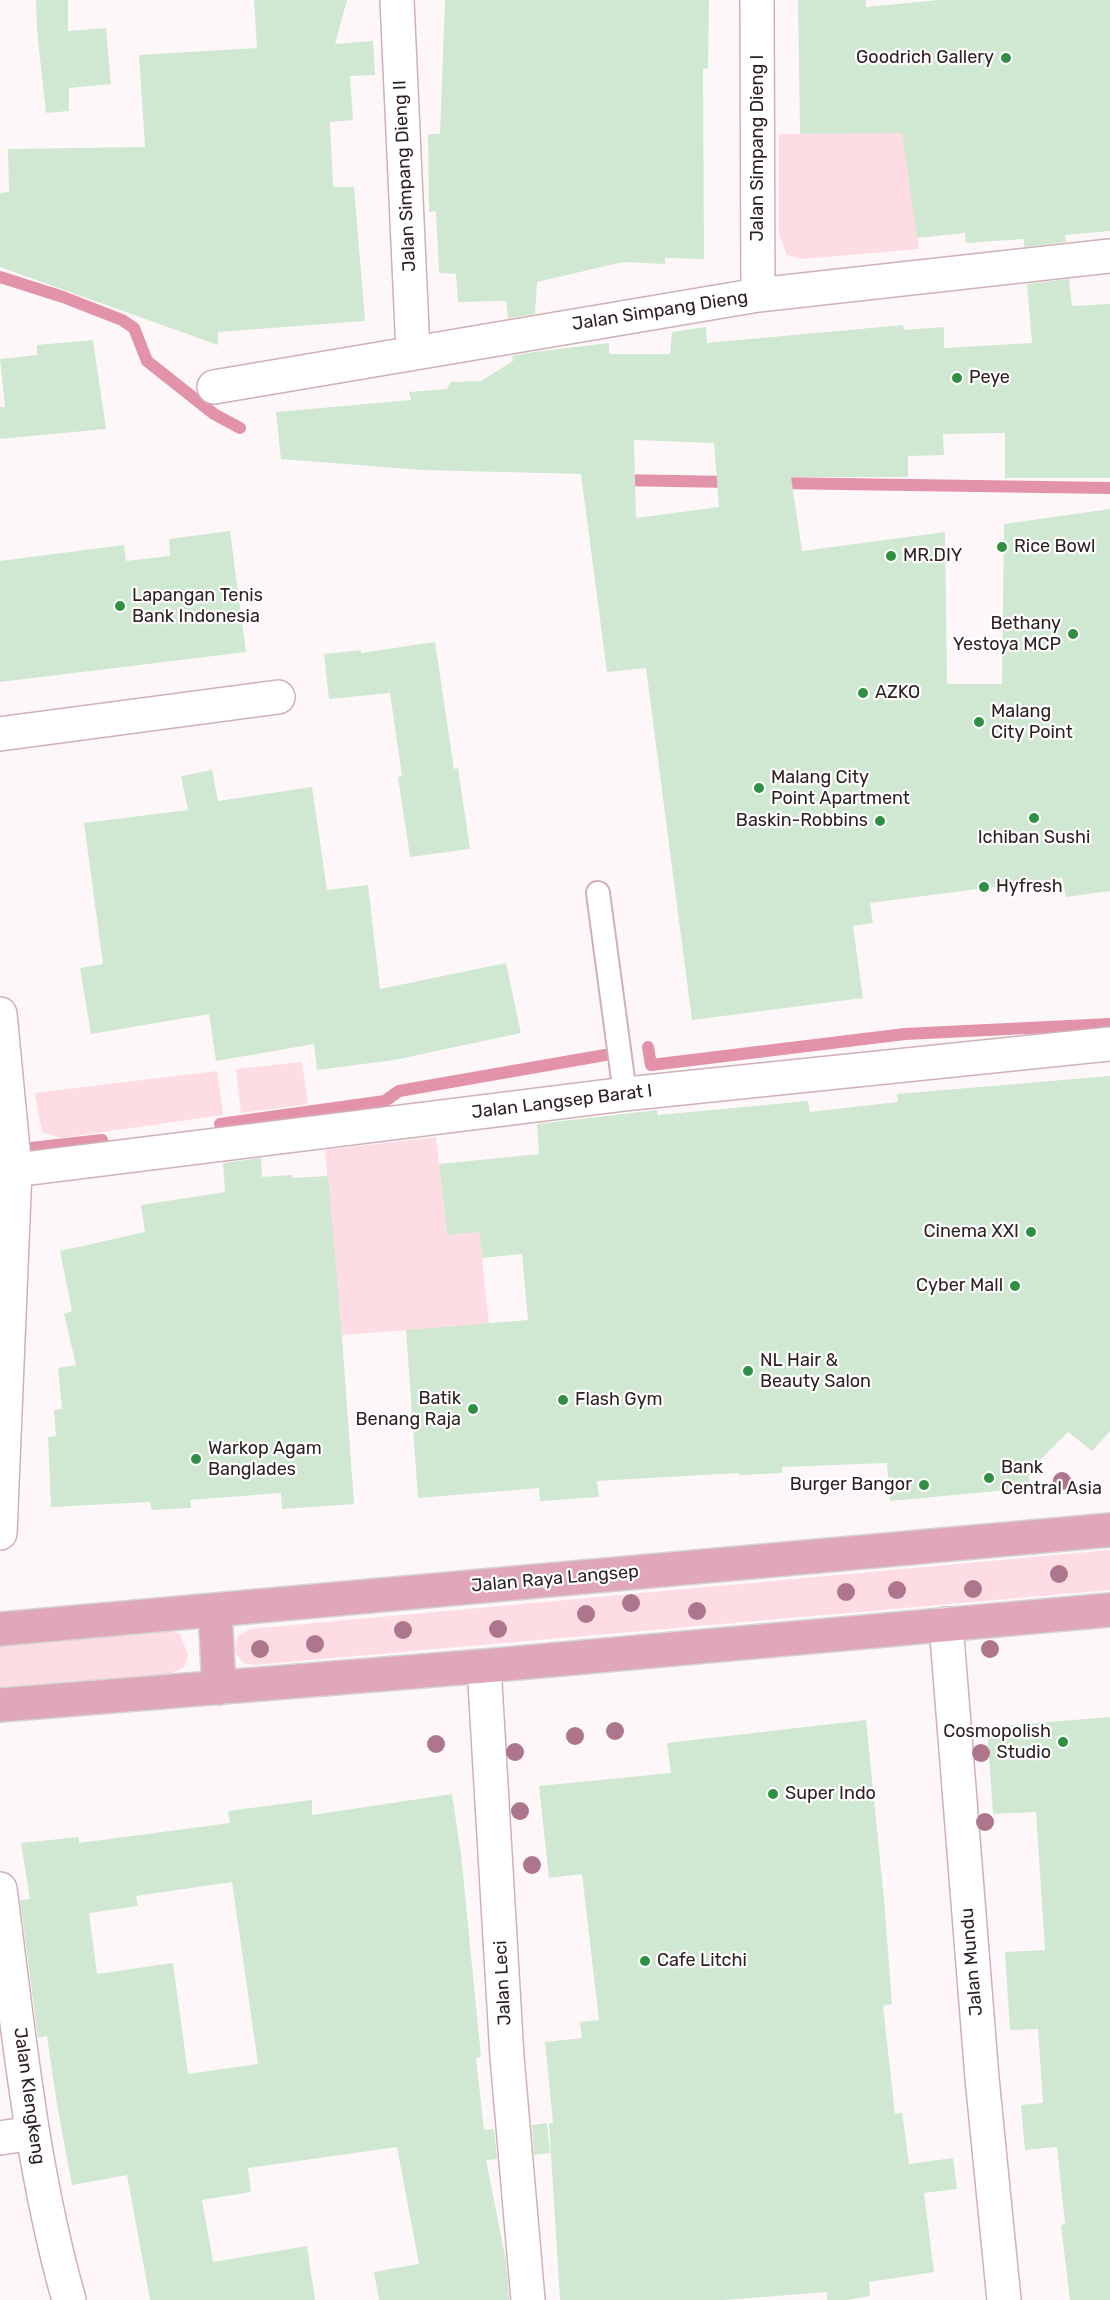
<!DOCTYPE html>
<style>
body{margin:0}
canvas{display:block;background:#fef7f9}
</style>
<canvas width="1110" height="2300"></canvas>
<script>
const ctx = document.querySelector('canvas').getContext('2d');
ctx.lineJoin = 'round';
function paint(path, color) { ctx.fillStyle = color; ctx.fill(path, 'evenodd'); }
function stroke(path, color, width, dash) { ctx.strokeStyle = color; ctx.lineWidth = width; ctx.lineCap = dash ? 'butt' : 'round'; ctx.setLineDash(dash || []); ctx.stroke(path); }
function write(font, color, halo, rows, align = 'center') {
  ctx.font = font + ' Rubik,sans-serif'; ctx.lineWidth = 4.5; ctx.setLineDash([]); ctx.textBaseline = 'middle'; ctx.strokeStyle = halo; ctx.fillStyle = color; for (const [text, x, y, turn = 0] of rows) {
    ctx.save(); ctx.translate(x, y); ctx.rotate((+turn || 0) * Math.PI / 180); ctx.textAlign = isNaN(turn) ? turn : align; if (halo) ctx.strokeText(text, 0, 0); ctx.fillText(text, 0, 0); ctx.restore();
  }
}
paint(new Path2D(`
 M 902,133 L 919,249 L 802,259 L 787,255 L 779,234 L 779,134 Z
 M 302,1062 L 308,1104 L 241,1113 L 236,1069 Z
 M 217,1071 L 223,1115 L 61,1138 L 42,1132 L 35,1093 Z
 M 436,1137 L 447,1235 L 479,1232 L 489,1324 L 342,1335 L 325,1150 Z
 M 1110,1550 L 1110,1590 L 253,1665 L 243,1663 L 235,1652 L 237,1637 L 250,1629 Z
 M 162,1629 L 180,1634 L 188,1655 L 184,1667 L 168,1675 L 0,1687 L 0,1646 Z`), '#fddce4');
stroke(new Path2D(`
 M 0,277 L 63,297 L 122,320 L 134,328 L 147,361 L 214,414 L 240,428
 M 619,480 L 731,482
 M 775,483 L 1110,488
 M 648,1047 L 651,1065 L 905,1034 L 1110,1024
 M 220,1124 L 385,1101 L 399,1091 L 605,1055
 M 13,1150 L 102,1140`), '#e393a9', 12);
paint(new Path2D(`
 M 36,0 L 68,0 L 68,31 L 106,28 L 111,84 L 69,88 L 69,111 L 46,113 L 37,30 Z
 M 254,0 L 347,0 L 335,44 L 373,41 L 375,75 L 350,76 L 353,120 L 330,122 L 333,187 L 354,187 L 365,321 L 218,332 L 218,345 L 0,267 L 0,193 L 9,192 L 8,149 L 145,147 L 139,55 L 257,48 Z
 M 445,0 L 709,0 L 708,69 L 703,68 L 704,259 L 665,258 L 665,264 L 623,262 L 537,282 L 535,314 L 508,318 L 506,301 L 458,302 L 456,274 L 439,273 L 436,211 L 429,212 L 428,134 L 440,134 Z
 M 798,0 L 866,0 L 866,7 L 939,0 L 1110,0 L 1110,231 L 1065,235 L 1066,242 L 1024,247 L 1024,239 L 966,243 L 965,233 L 917,238 L 902,133 L 800,134 Z
 M 1069,279 L 1072,306 L 1110,304 L 1110,478 L 1005,478 L 1005,433 L 943,434 L 944,455 L 908,456 L 908,477 L 791,477 L 802,551 L 945,532 L 947,684 L 1002,684 L 1004,524 L 1110,509 L 1110,891 L 1066,897 L 1062,878 L 870,903 L 873,923 L 853,926 L 863,998 L 692,1020 L 646,668 L 607,672 L 581,474 L 423,470 L 281,459 L 276,412 L 411,400 L 409,392 L 447,389 L 451,382 L 481,381 L 513,361 L 512,356 L 534,352 L 609,343 L 609,354 L 670,354 L 672,332 L 706,327 L 707,343 L 903,325 L 904,330 L 944,327 L 944,348 L 1032,343 L 1027,284 ZM 634,440 L 714,443 L 719,507 L 636,518 Z
 M 93,340 L 106,429 L 0,439 L 0,407 L 5,407 L 0,359 L 37,355 L 37,345 Z
 M 230,531 L 246,652 L 0,682 L 0,561 L 124,545 L 126,561 L 170,556 L 169,539 Z
 M 435,642 L 454,769 L 458,768 L 470,849 L 410,857 L 398,777 L 402,776 L 390,693 L 329,699 L 324,654 L 361,650 L 361,653 Z
 M 212,770 L 218,801 L 312,787 L 327,890 L 368,885 L 380,989 L 506,963 L 521,1033 L 394,1060 L 317,1070 L 314,1044 L 216,1061 L 209,1014 L 91,1034 L 80,968 L 103,964 L 84,823 L 188,810 L 181,776 Z
 M 1110,1076 L 1110,1431 L 1092,1451 L 1068,1432 L 1029,1471 L 1030,1488 L 890,1501 L 887,1463 L 782,1467 L 782,1473 L 739,1475 L 739,1473 L 597,1481 L 599,1497 L 540,1501 L 539,1488 L 418,1498 L 406,1330 L 528,1320 L 522,1254 L 482,1258 L 479,1232 L 447,1235 L 439,1164 L 539,1154 L 537,1124 L 657,1110 L 658,1115 L 808,1101 L 810,1112 L 898,1102 L 897,1094 Z
 M 261,1158 L 262,1177 L 292,1175 L 292,1178 L 328,1176 L 341,1323 L 354,1504 L 282,1509 L 281,1493 L 190,1500 L 191,1508 L 152,1510 L 150,1502 L 51,1507 L 48,1437 L 56,1436 L 54,1410 L 62,1409 L 58,1368 L 76,1365 L 64,1314 L 72,1311 L 60,1251 L 145,1232 L 141,1205 L 225,1192 L 223,1163 Z
 M 1110,1717 L 1110,2300 L 1070,2300 L 1061,2225 L 1065,2224 L 1057,2147 L 1025,2150 L 1021,2105 L 1043,2103 L 1038,2029 L 1010,2030 L 1005,1952 L 1045,1950 L 1036,1812 L 993,1814 L 987,1727 Z
 M 866,1720 L 884,1899 L 892,2004 L 883,2006 L 895,2114 L 902,2113 L 909,2164 L 953,2158 L 957,2189 L 924,2193 L 934,2272 L 869,2282 L 870,2296 L 847,2300 L 827,2300 L 827,2292 L 725,2300 L 560,2300 L 549,2123 L 553,2123 L 545,2042 L 582,2038 L 580,2022 L 599,2020 L 582,1874 L 549,1878 L 539,1786 L 671,1773 L 667,1743 Z
 M 452,1794 L 461,1854 L 481,2057 L 476,2058 L 484,2130 L 494,2129 L 497,2159 L 486,2160 L 506,2261 L 509,2300 L 379,2300 L 374,2272 L 419,2264 L 397,2147 L 248,2168 L 251,2192 L 202,2200 L 213,2262 L 307,2246 L 315,2300 L 150,2300 L 127,2175 L 72,2185 L 57,2105 L 47,2036 L 38,2038 L 20,1900 L 30,1899 L 21,1843 L 79,1837 L 79,1843 L 230,1823 L 228,1811 L 312,1800 L 312,1815 ZM 232,1882 L 258,2064 L 188,2074 L 173,1963 L 97,1974 L 89,1913 L 138,1906 L 136,1896 Z
 M 547,2123 L 550,2153 L 534,2155 L 532,2125 Z`), '#d0e8d2');
const service = new Path2D(`
 M 598,893 L 625,1094`);
const minor = new Path2D(`
 M 397,0 L 413,352
 M 757,0 L 758,295
 M 214,387 L 758,295 L 1110,256
 M 0,734 L 278,697
 M 0,1014 L 15,1170 L 0,1533
 M 15,1170 L 625,1094 L 1110,1044
 M 946,1624 L 982,2078 L 1004,2300
 M 484,1666 L 507,2057 L 528,2300
 M 0,1889 C 18,2027 31,2166 69,2300
 M 0,2138 L 33,2133`);
const primary = new Path2D(`
 M 215,1610 L 219,1688
 M 0,1629 L 1110,1530
 M 0,1705 L 484,1666 L 1110,1610`);
stroke(service, '#d0b0b7', 26);
stroke(minor, '#d0b0b7', 36);
stroke(primary, '#d5d3d3', 36);
stroke(service, '#fff', 22);
stroke(minor, '#fff', 33);
stroke(primary, '#e0a7b8', 33);
ctx.fillStyle = '#ae768d';
for (const [x, y] of [
 [1062,1481],
 [1059,1574],
 [973,1589],
 [897,1590],
 [846,1592],
 [631,1603],
 [697,1611],
 [586,1614],
 [498,1629],
 [403,1630],
 [315,1644],
 [260,1649],
 [990,1649],
 [615,1731],
 [575,1736],
 [436,1744],
 [515,1752],
 [981,1753],
 [520,1811],
 [985,1822],
 [532,1865]
]) { ctx.beginPath(); ctx.arc(x, y, 9, 0, 2 * Math.PI); ctx.fill(); }
for (const [x, y, r, color] of [
 [1006,58,6,"#2f8f43"],
 [957,378,6,"#2f8f43"],
 [1002,547,6,"#2f8f43"],
 [891,556,6,"#2f8f43"],
 [120,606,6,"#2f8f43"],
 [1073,634,6,"#2f8f43"],
 [863,693,6,"#2f8f43"],
 [979,722,6,"#2f8f43"],
 [759,788,6,"#2f8f43"],
 [1034,818,6,"#2f8f43"],
 [880,821,6,"#2f8f43"],
 [984,887,6,"#2f8f43"],
 [1031,1232,6,"#2f8f43"],
 [1015,1286,6,"#2f8f43"],
 [748,1371,6,"#2f8f43"],
 [563,1400,6,"#2f8f43"],
 [473,1409,6,"#2f8f43"],
 [196,1459,6,"#2f8f43"],
 [989,1478,6,"#2f8f43"],
 [924,1485,6,"#2f8f43"],
 [1063,1742,6,"#2f8f43"],
 [773,1794,6,"#2f8f43"],
 [645,1961,6,"#2f8f43"]
]) { const dot = new Path2D(); dot.arc(x, y, r, 0, 2 * Math.PI); ctx.fillStyle = color; ctx.fill(dot); stroke(dot, '#fff', 2); }
write('18px', '#2e2124', '#fff', [
 ["Goodrich Gallery",994,58,"right"],
 ["Peye",969,378],
 ["Rice Bowl",1014,547],
 ["MR.DIY",903,556],
 ["Lapangan Tenis",132,596],
 ["Bank Indonesia",132,617],
 ["Bethany",1061,624,"right"],
 ["Yestoya MCP",1061,645,"right"],
 ["AZKO",875,693],
 ["Malang",991,712],
 ["City Point",991,733],
 ["Malang City",771,778],
 ["Point Apartment",771,799],
 ["Baskin-Robbins",868,821,"right"],
 ["Ichiban Sushi",1034,838,"center"],
 ["Hyfresh",996,887],
 ["Cinema XXI",1019,1232,"right"],
 ["Cyber Mall",1003,1286,"right"],
 ["NL Hair &",760,1361],
 ["Beauty Salon",760,1382],
 ["Batik",461,1399,"right"],
 ["Benang Raja",461,1420,"right"],
 ["Flash Gym",575,1400],
 ["Warkop Agam",208,1449],
 ["Banglades",208,1470],
 ["Bank",1001,1468],
 ["Central Asia",1001,1489],
 ["Burger Bangor",912,1485,"right"],
 ["Cosmopolish",1051,1732,"right"],
 ["Studio",1051,1753,"right"],
 ["Super Indo",785,1794],
 ["Cafe Litchi",657,1961]
], 'left');
write('18px', '#2e2124', '#fff', [
 ["Jalan Simpang Dieng I",758,148,-90],
 ["Jalan Simpang Dieng II",405,176,-93],
 ["Jalan Simpang Dieng",660,311,-9],
 ["Jalan Langsep Barat I",562,1102,-7],
 ["Jalan Raya Langsep",555,1579,-5],
 ["Jalan Mundu",972,1962,-95],
 ["Jalan Leci",503,1983,-93],
 ["Jalan Klengkeng",29,2096,82]
]);
</script>
